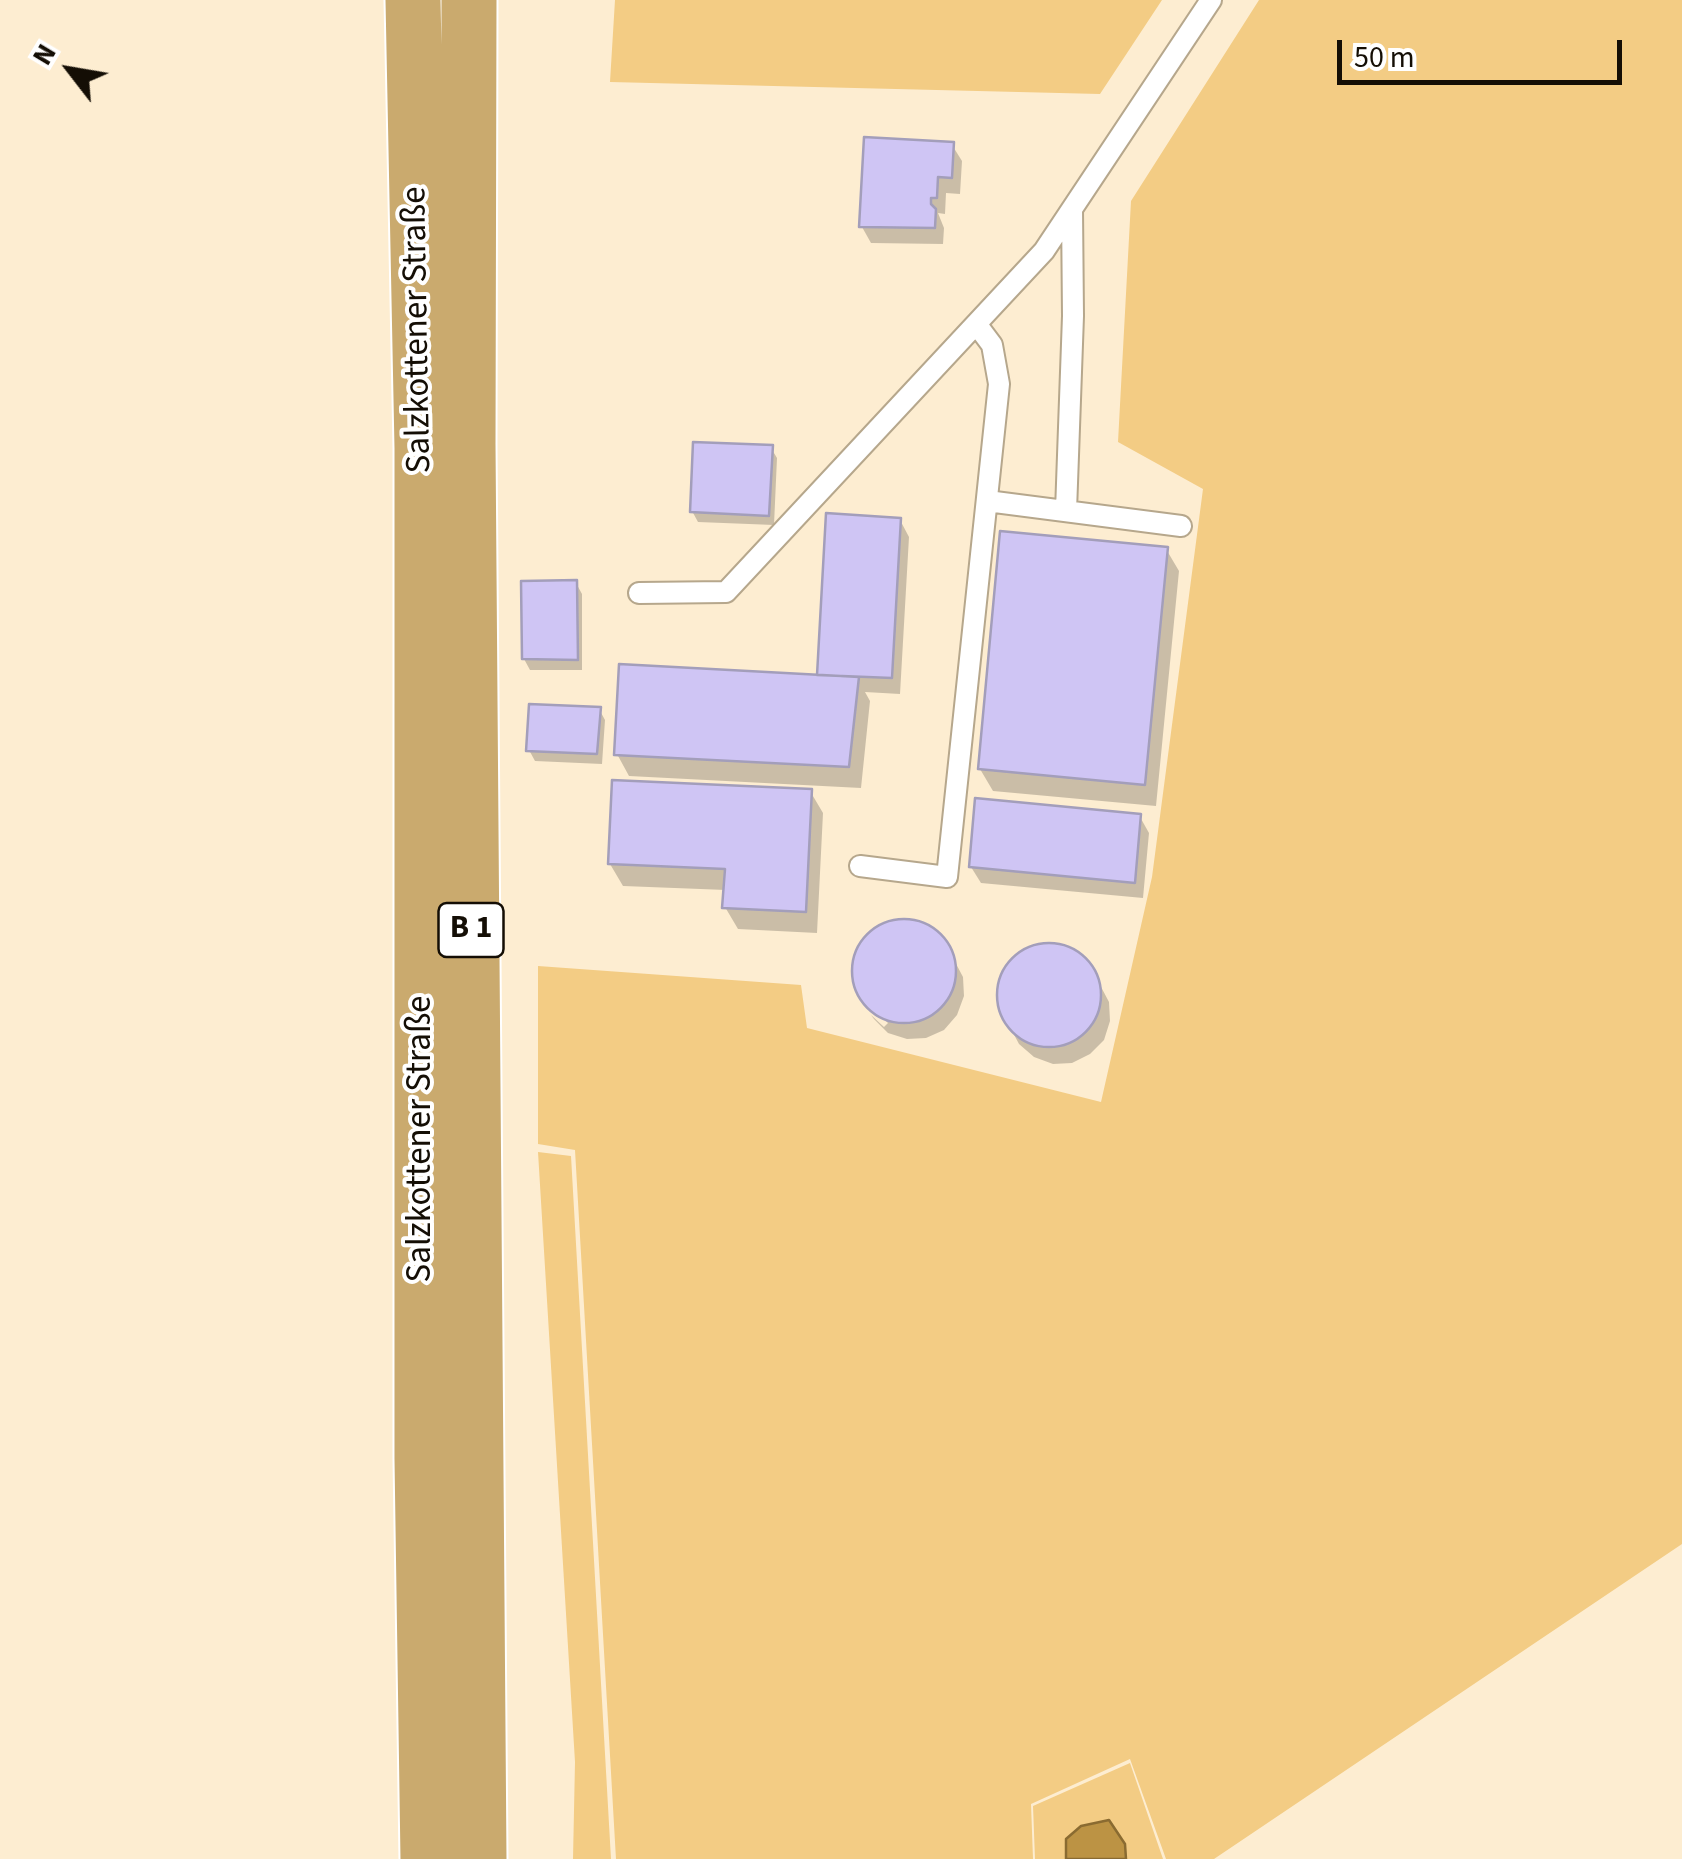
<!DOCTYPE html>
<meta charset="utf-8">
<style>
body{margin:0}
#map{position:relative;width:1682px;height:1859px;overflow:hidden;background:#fdedd1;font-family:"Source Sans 3",sans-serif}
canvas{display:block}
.north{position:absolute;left:20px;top:20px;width:100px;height:100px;-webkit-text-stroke:8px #fff;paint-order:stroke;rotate:301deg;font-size:28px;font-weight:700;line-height:40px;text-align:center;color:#140e05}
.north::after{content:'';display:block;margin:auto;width:35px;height:45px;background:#140e05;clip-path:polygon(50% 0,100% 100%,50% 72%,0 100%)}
.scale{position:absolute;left:1337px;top:40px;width:285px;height:45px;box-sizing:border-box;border:5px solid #140e05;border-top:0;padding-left:12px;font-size:30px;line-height:35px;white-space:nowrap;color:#140e05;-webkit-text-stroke:8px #fff;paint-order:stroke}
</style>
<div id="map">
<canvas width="1682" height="1859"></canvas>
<div class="north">N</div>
<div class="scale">50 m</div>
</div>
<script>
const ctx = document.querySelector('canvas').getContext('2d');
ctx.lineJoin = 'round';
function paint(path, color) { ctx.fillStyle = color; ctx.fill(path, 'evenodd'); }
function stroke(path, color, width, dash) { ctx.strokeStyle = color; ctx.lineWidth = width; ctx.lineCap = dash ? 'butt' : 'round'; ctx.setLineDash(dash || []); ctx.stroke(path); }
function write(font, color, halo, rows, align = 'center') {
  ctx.font = font + ' "Source Sans 3",sans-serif'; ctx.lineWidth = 8; ctx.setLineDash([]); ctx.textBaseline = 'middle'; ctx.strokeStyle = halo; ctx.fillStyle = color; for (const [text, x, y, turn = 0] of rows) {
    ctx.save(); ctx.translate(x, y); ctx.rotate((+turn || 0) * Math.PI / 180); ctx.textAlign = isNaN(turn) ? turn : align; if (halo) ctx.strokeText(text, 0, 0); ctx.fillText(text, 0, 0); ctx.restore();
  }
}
paint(new Path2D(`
 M 615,0 L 1162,0 L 1100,94 L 610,82 Z
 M 1259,0 L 1682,0 L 1682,1544 L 1214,1859 L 1166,1859 L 1130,1759 L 1031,1804 L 1033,1859 L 616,1859 L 575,1150 L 538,1144 L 538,966 L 801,985 L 807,1028 L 1101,1102 L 1152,877 L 1203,489 L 1118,442 L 1131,201 Z
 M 538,1152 L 571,1156 L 611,1859 L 573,1859 L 575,1762 Z
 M 1130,1763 L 1163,1859 L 1126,1859 L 1125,1844 L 1066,1839 L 1066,1859 L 1035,1859 L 1033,1806 Z`), '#f3cc84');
const water = new Path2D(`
 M 1109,1820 L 1125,1844 L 1126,1859 L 1066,1859 L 1066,1839 L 1081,1826 Z`);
paint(water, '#bc9344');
stroke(water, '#8a6b31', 2.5);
paint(new Path2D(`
 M 952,145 L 962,161 L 960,194 L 946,193 L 945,214 L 938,213 L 944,228 L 943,244 L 871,243 L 862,227 Z
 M 771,448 L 777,458 L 774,525 L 698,522 L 692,511 Z
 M 900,520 L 909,537 L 900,694 L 865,692 L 870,701 L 861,788 L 629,776 L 617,754 L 820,677 Z
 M 1166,549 L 1179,571 L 1156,806 L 993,791 L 980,769 Z
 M 576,583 L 582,594 L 582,670 L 530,670 L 524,659 Z
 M 599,709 L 605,720 L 602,764 L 535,761 L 529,750 Z
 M 810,791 L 823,813 L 817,933 L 738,929 L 725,907 L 726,890 L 623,886 L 610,864 Z
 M 1140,817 L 1149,833 L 1143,898 L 981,883 L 971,867 Z
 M 911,921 L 930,928 L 944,941 L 963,977 L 964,996 L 957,1015 L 944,1030 L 926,1038 L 907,1039 L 888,1033 L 874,1019 L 871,1015 L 884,1027 L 888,1023 L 863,1001 L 855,983 L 854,964 L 860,945 L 874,930 L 892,922 Z
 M 1037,946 L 1057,946 L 1075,952 L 1090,966 L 1109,1002 L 1110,1021 L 1104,1040 L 1090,1054 L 1072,1063 L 1053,1064 L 1034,1057 L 1019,1044 L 1000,1008 L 1000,988 L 1006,970 L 1019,955 Z`), '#0003');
const building = new Path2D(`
 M 864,137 L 954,142 L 952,178 L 938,177 L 937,198 L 931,198 L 931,204 L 936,209 L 935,228 L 859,227 Z
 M 693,442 L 773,445 L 769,516 L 690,512 Z
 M 826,513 L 901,518 L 892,678 L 817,675 Z
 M 1000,531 L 1168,547 L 1145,785 L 978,769 Z
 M 577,580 L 578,660 L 522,659 L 521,581 Z
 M 619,664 L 859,677 L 849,767 L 614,755 Z
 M 529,704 L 601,707 L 597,754 L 526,751 Z
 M 612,780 L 812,789 L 806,912 L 722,908 L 725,869 L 608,864 Z
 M 975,798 L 1141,814 L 1135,883 L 969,867 Z
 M852 971a52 52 0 1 1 104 0a52 52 0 1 1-104 0Z
 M997 995a52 52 0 1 1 104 0a52 52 0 1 1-104 0Z`);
paint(building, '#cfc5f4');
stroke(building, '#a39eba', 2.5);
const service = new Path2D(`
 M 987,501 L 1181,526
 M 1066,511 L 1073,316 L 1072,209
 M 639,593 L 726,592 L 1044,251 L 1211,0
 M 860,866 L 947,877 L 999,384 L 992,345 L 977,325`);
const trunk = new Path2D(`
 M 413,0 L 422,448 L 422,1459 L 428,1859
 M 469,0 L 468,443 L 479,1859`);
stroke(service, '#b6a78c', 24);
stroke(trunk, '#fff', 59);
stroke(service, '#fff', 20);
stroke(trunk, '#caaa6e', 55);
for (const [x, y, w] of [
 [471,930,65]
]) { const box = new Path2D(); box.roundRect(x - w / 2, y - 27, w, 54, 8); ctx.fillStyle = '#fff'; ctx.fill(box); stroke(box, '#140e05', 2.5); }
write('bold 32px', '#140e05', null, [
 ["B 1",471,930]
]);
write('35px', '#140e05', '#fff', [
 ["Salzkottener Straße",419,330,-91],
 ["Salzkottener Straße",422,1139,-90]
]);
</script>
